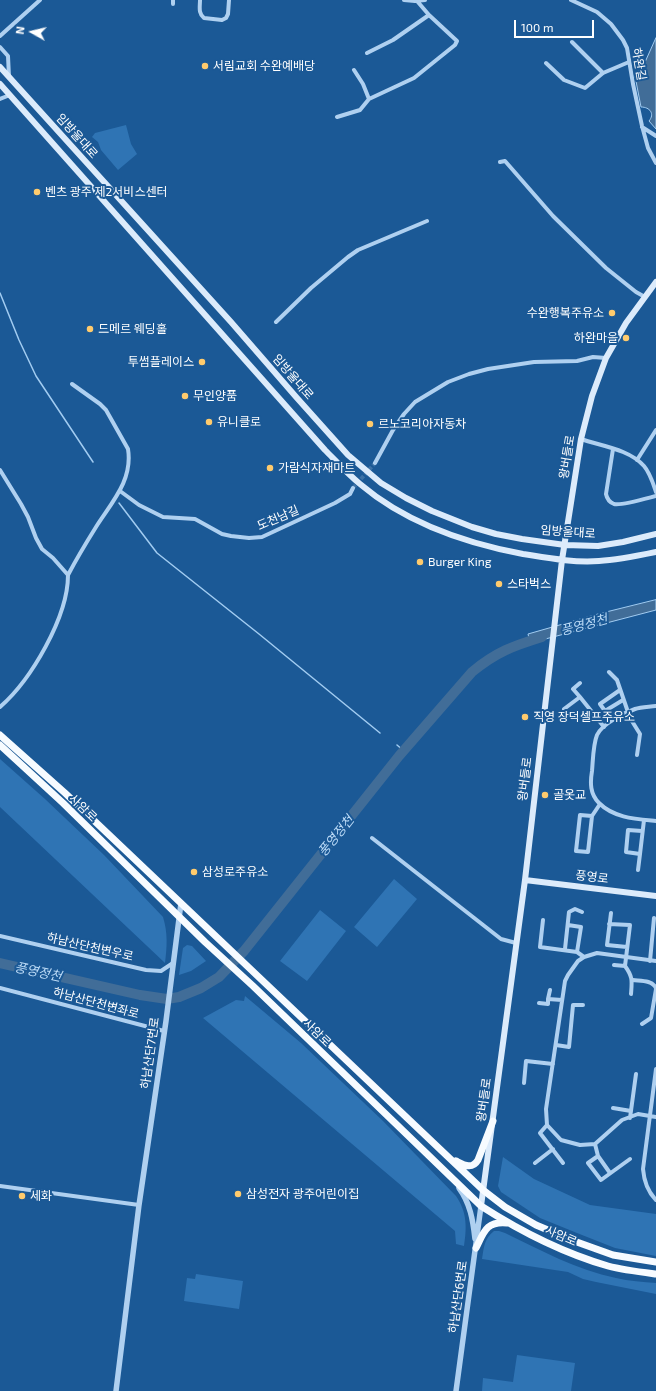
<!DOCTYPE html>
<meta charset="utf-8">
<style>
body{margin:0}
#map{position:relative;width:656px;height:1391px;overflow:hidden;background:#1b5996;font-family:"Exo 2",sans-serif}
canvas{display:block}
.north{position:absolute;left:12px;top:12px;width:40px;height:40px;-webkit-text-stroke:3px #1b5996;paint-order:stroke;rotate:278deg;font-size:11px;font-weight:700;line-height:16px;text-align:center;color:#fff}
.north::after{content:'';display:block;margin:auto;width:14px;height:18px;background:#fff;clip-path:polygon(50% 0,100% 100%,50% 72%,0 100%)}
.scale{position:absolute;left:514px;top:20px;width:80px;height:18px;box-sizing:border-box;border:2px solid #fff;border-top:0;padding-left:5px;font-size:12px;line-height:14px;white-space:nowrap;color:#fff;-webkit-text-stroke:3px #1b5996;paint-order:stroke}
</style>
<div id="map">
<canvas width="656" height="1391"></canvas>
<div class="north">N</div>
<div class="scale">100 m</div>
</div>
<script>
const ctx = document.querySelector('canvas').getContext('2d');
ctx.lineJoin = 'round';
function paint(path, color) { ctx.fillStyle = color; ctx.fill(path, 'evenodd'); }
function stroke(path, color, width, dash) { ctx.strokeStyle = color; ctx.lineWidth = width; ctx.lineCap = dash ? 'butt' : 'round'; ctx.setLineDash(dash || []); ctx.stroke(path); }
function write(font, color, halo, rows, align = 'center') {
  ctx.font = font + ' "Exo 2","Noto Sans KR",sans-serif'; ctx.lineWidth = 4; ctx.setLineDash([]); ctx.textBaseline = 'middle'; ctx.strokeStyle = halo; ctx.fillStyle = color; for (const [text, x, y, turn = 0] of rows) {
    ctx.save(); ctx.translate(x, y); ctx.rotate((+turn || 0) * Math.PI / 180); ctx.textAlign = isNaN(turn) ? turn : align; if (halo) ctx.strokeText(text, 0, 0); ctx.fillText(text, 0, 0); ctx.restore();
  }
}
paint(new Path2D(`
 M 126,125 L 131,144 L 137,154 L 118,170 L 101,150 L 98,142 L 92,137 L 95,133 Z
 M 0,759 L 45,799 L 104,855 L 163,917 C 168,933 167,947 165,963 L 0,807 Z
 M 394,879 L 417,899 L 377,947 L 354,927 Z
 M 320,910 L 346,931 L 307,981 L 280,961 Z
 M 187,945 L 192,946 L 206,961 L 191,971 L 179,975 L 183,948 Z
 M 245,996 L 301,1043 L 383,1121 L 456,1196 C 467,1212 467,1227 464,1246 L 456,1244 L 455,1231 L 203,1018 L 236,1000 L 244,1001 Z
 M 503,1157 L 534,1179 L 590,1205 L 656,1214 L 656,1256 L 615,1248 L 577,1233 L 540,1218 L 501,1192 L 498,1186 Z
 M 494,1231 L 499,1231 L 505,1233 C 540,1250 577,1270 616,1278 C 629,1281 643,1282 656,1283 L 656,1294 L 596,1282 L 583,1279 L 568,1272 L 482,1259 C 484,1247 484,1239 494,1231 Z
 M 196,1274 L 243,1281 L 239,1309 L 184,1301 L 187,1278 L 195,1279 Z
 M 517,1355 L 575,1363 L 571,1391 L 482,1391 L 483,1378 L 513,1382 Z`), '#2f74b4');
const water = new Path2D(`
 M 656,38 L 656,129 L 649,121 C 655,114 650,107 641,107 L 635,76 L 645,62 Z
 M 656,600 L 656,610 L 530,643 L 528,634 L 598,614 Z`);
paint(water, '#416d98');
stroke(water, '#a2ccf1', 1);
stroke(new Path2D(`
 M 0,293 L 19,340 L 36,376 L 93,462
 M 119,503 L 157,553 L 259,634 L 380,733
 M 397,745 L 404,751`), '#a2ccf1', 1.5);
stroke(new Path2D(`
 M 0,963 L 140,995 L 167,999 L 179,997 L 201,988 L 219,977 L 244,951 L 399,756 L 472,672 C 496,652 513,646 542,637`), '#416d98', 10);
stroke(new Path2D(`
 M 353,488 L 375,463`), '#3d72a6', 4, [4, 2]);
stroke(new Path2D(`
 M 200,0 C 200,7 198,13 204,18 L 222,20 L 226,18 L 228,14 L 229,0
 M 404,0 L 415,1 L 425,0
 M 571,0 L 597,12 L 611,24 L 623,40 L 627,48 L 633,84 L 642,126 L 648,148 L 656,163
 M 173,4 L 173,0
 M 0,36 L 40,0
 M 572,42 L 603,73
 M 0,47 L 8,56 L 9,77
 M 367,53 L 393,40 L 429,15 L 417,1
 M 546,63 L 564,80 L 585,88 L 603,73 L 629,62
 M 354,70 L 363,84 L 369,99 L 414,78 L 455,45 L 457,41 L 429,15
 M 0,99 L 10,95
 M 337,117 L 360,110 L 369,99
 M 642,127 L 656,136
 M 500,162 L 505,161 L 553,216 L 606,268 L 636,292 L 645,297
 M 276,322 L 311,288 L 348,257 L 358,250 L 427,221
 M 581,439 C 601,446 629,449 644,466 C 650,473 653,483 656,492
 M 613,449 L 606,494 C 607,499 609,502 614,504 C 621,506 648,498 656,496
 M 637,460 L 656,430
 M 375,463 L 393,430 L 404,414 L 415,402 L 448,382 L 469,374 L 488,369 L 534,362 L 577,361 L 593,357 L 606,358
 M 0,470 L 21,504 L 28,517 L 36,538 L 42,549 L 53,558 L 68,575 C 68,617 31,680 0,707
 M 120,491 L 139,505 L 163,517 L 195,519 L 222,534 L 231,536 L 249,538 L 262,537 L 335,503 L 350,494 L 353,488
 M 68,575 C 77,558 86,543 96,527 C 112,502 133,480 128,449 L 106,410 L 100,404 L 72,384
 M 609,672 L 617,680 L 630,718 L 640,734 L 637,755
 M 620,690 L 600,704 L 605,711 L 623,700
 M 580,697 L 573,689 L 580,683
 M 656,706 C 649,707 641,707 635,709 C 624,713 602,724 597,735 C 593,745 593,760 592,771 C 590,783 590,794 599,803 C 614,818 636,819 656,821
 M 564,709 L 580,697 L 604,727
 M 592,816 L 580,815 L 576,851 L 588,852 L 592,816 L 600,804
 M 642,831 L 628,830 L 626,852 L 640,854 L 644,820
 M 372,838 L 501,939 L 516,943
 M 638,870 L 640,854
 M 611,913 L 607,945 L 627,947
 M 543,920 L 540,947 L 577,952 L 584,957
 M 609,924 L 630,925 L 625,966 C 633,977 632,981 631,994
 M 568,925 L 581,927 L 577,952
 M 0,936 L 146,970 L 161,971 L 173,963
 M 565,949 L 569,912 L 575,909 L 582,912
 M 650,961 L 654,918
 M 656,961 L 597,953 L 584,957 L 578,961 L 568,975 L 565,981 L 546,1109 L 547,1125 L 561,1140 L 580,1145 L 595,1144 L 622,1120 L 638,1114 L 656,1117
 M 614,965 L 625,966
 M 633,980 C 641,981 652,980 656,988
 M 0,988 L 164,1031
 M 548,999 L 550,990
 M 539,1003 L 548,1004 L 548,999 L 562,1000
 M 642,1024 L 651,1018 L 656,989
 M 556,1045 L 569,1047 L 573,1005 L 583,1005
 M 656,1069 L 643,1169 C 644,1181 648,1192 656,1200
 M 524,1083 L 526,1061 L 553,1064
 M 613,1108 L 631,1111
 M 630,1118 L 636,1074
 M 547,1125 L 540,1133 L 563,1163
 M 595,1144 L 598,1156
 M 535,1163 L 553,1149
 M 610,1173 L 598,1156 L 588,1163 L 601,1180 L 630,1159
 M 0,1186 L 139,1205`), '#afd0f0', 4);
stroke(new Path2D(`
 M 459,1188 C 470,1203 473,1220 475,1239
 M 116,1391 L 139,1205 L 166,1021 L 181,903
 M 456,1391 L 481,1206`), '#afd0f0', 5.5);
stroke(new Path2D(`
 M 0,67 L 231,322 L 297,398 L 348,455 L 381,483 L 406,498 L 432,511 L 472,527 L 496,534 L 522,539 L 565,545 L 598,546 L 623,542 L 656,534
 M 0,84 L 325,450 C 336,461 347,473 360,484 C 406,523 464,543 523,554 C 548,558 574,563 599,561 C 618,560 637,556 656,552
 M 525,880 L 656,896
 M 481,1206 L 525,880 L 562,560 L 581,439 L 592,396 L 606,358 L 626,323 L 656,282`), '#dcebfb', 6);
stroke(new Path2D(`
 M 0,735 L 65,793 L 483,1190 L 505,1207 L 536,1225 L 574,1241 L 613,1255 L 656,1262
 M 0,745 L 63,803 L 205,942 L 253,986 L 481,1206 C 520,1231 563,1253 608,1266 C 623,1270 640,1272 656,1274
 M 456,1161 C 464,1165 472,1170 478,1160 L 493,1121
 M 476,1248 C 484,1232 486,1221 507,1223`), '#f7fbff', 7);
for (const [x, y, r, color] of [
 [205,66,4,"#ffcb6d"],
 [37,192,4,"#ffcb6d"],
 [612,313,4,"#ffcb6d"],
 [90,329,4,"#ffcb6d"],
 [626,338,4,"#ffcb6d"],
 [202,362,4,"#ffcb6d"],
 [185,396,4,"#ffcb6d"],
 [209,422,4,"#ffcb6d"],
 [370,424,4,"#ffcb6d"],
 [270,468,4,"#ffcb6d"],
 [420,562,4,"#ffcb6d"],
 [499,584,4,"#ffcb6d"],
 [525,717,4,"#ffcb6d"],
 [545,795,4,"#ffcb6d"],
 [194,872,4,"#ffcb6d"],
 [238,1194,4,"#ffcb6d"],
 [22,1196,4,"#ffcb6d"]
]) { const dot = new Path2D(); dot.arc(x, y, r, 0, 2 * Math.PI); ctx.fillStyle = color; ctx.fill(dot); stroke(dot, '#1b5996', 1.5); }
write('12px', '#fff', '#1b5996', [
 ["하완길",639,64,80],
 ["임방울대로",77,136,48],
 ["임방울대로",293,377,49],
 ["왕버들로",567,457,-81],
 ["도천남길",278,518,-23],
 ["임방울대로",568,532,4],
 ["왕버들로",525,779,-83],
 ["사암로",83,808,44],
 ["풍영로",592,877,7],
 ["하남산단천변우로",90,947,13],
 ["하남산단천변좌로",96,1003,15],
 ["사암로",317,1033,44],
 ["하남산단7번로",150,1053,-82],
 ["왕버들로",484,1100,-82],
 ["사암로",561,1236,23],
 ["하남산단6번로",458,1297,-82]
]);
write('12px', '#fff', '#1b5996', [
 ["서림교회 수완예배당",213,66],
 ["벤츠 광주 제2서비스센터",45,192],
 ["수완행복주유소",604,313,"right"],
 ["드메르 웨딩홀",98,329],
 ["하완마을",618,338,"right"],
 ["투썸플레이스",194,362,"right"],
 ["무인양품",193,396],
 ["유니클로",217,422],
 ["르노코리아자동차",378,424],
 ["가람식자재마트",278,468],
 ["Burger King",428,562],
 ["스타벅스",507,584],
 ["직영 장덕셀프주유소",533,717],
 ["골옷교",553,795],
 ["삼성로주유소",202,872],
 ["삼성전자 광주어린이집",246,1194],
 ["세화",30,1196]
], 'left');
write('italic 13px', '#bbdaf6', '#1b5996', [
 ["풍영정천",584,625,-15],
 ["풍영정천",336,836,-51],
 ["풍영정천",38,972,12]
]);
</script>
